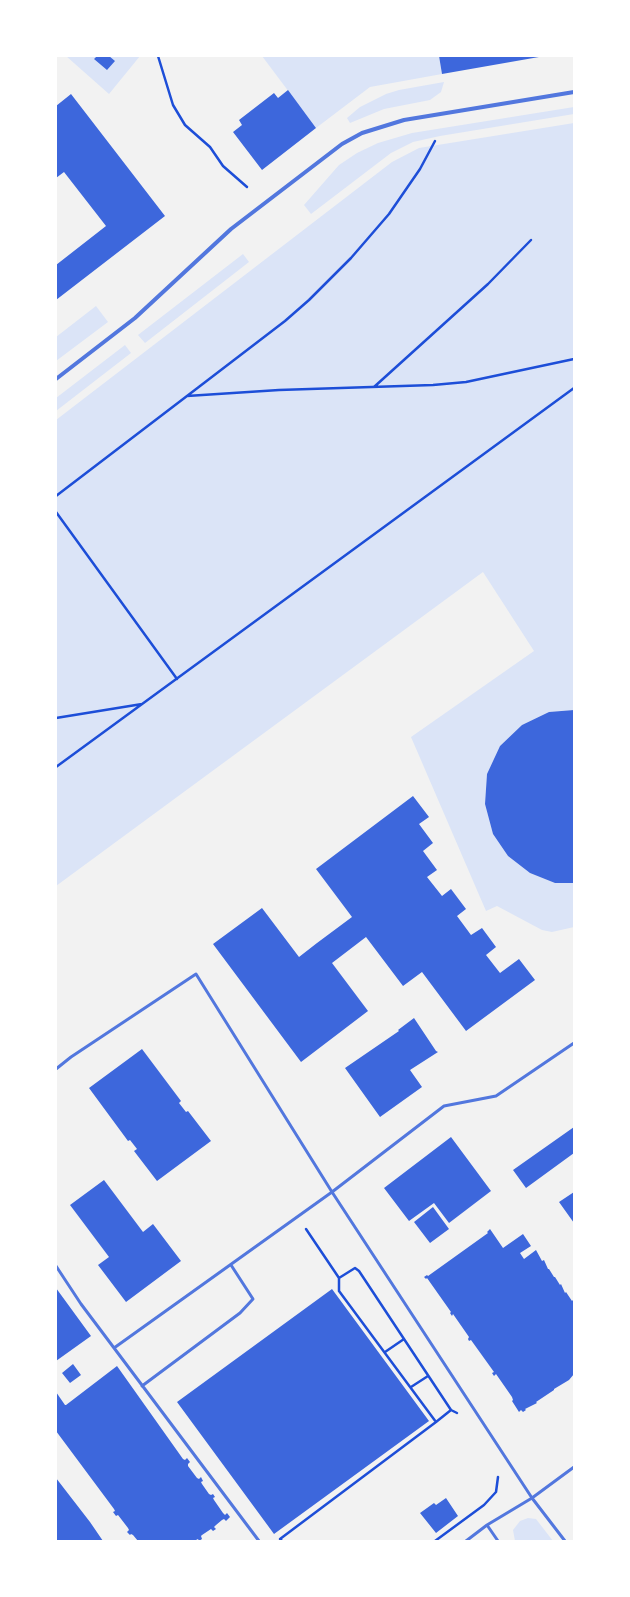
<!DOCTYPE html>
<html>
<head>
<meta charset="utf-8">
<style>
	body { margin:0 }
	#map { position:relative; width:630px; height:1597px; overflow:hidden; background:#f2f2f2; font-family:"Alegreya Sans",sans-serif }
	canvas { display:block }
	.frame { position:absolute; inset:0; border:57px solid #fff; pointer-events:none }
</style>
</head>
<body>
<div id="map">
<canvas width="630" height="1597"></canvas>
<div class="frame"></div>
</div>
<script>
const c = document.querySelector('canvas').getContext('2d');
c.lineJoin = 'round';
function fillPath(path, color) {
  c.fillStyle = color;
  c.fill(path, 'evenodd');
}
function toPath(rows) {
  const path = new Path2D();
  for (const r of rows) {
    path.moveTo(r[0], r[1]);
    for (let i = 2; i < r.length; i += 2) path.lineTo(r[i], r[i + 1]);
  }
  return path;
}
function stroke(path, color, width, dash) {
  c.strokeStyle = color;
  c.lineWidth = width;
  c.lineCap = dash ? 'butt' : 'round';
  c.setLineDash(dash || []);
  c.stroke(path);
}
const green = toPath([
	[66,56,140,56,109,94],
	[262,56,439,56,442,74,370,87,316,128],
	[444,82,441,92,430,100,384,109,350,123,347,118,360,107,386,94,399,90],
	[574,107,574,114,440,136,413,142,391,153,311,214,304,205,339,165,357,153,378,143,412,133],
	[574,123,574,710,549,712,522,725,500,746,487,774,485,804,493,834,508,856,530,873,555,883,574,883,574,927,552,932,542,930,497,906,486,911,411,737,534,651,483,572,56,886,56,420,392,162,419,148],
	[243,254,249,262,145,343,138,335],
	[96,306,108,322,56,361,56,337],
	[125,345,131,353,56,411,56,398],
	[528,1518,536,1519,553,1541,515,1541,513,1530,520,1521]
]);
const building = toPath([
	[97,56,109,56,115,61,107,70,94,59],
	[439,56,539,56,539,57,442,74],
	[288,90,316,128,262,170,233,132,242,125,239,120,274,93,278,98],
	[71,94,165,216,56,300,56,265,106,226,64,172,56,178,56,106],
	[574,710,574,883,555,883,530,873,508,856,493,834,485,804,487,774,500,746,522,725,549,712],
	[413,796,429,817,419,824,433,843,423,851,437,870,427,877,442,896,451,889,466,909,457,916,471,935,482,928,496,947,486,955,500,973,519,959,535,980,466,1031,422,972,403,986,366,937,332,963,368,1011,301,1062,213,944,262,908,299,957,317,943,352,917,316,869],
	[414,1018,436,1051,438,1052,410,1070,422,1087,380,1117,345,1068,399,1031,398,1030],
	[142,1049,181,1101,179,1103,186,1112,188,1111,211,1141,157,1181,134,1151,137,1149,130,1140,128,1141,89,1088],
	[574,1127,574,1153,526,1188,513,1170],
	[451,1137,491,1191,449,1223,434,1203,409,1221,384,1188],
	[104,1180,143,1232,153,1224,181,1261,126,1302,98,1265,109,1257,70,1205],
	[574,1192,574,1223,559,1202],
	[433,1207,449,1229,430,1243,414,1222],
	[490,1229,503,1248,523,1234,531,1246,520,1253,524,1259,536,1250,542,1261,544,1260,548,1269,549,1269,554,1277,555,1277,560,1285,561,1284,565,1293,566,1292,572,1301,573,1300,574,1303,574,1374,569,1380,554,1389,554,1390,536,1402,537,1403,525,1409,526,1410,523,1412,521,1410,519,1412,512,1401,513,1400,512,1397,496,1374,494,1376,492,1373,494,1372,471,1340,469,1341,468,1339,469,1337,453,1314,452,1316,450,1313,451,1312,427,1278,426,1279,424,1277,427,1275,428,1276,488,1233,487,1232],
	[56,1288,91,1336,56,1361],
	[332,1289,429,1421,274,1534,177,1402],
	[73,1364,81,1375,70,1383,62,1373],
	[117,1366,183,1459,185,1460,187,1458,190,1462,188,1464,188,1466,197,1478,199,1479,201,1477,203,1481,201,1482,202,1484,209,1494,211,1495,213,1494,215,1497,213,1498,214,1500,223,1513,225,1515,227,1513,230,1517,226,1521,224,1519,222,1520,216,1525,214,1527,216,1529,213,1531,211,1529,202,1535,201,1536,202,1539,199,1541,198,1539,194,1541,138,1541,133,1535,131,1534,130,1535,127,1532,129,1530,128,1528,118,1515,116,1516,113,1512,115,1511,114,1509,56,1431,56,1392,65,1405,66,1405],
	[56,1478,90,1522,103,1541,56,1541],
	[446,1498,458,1516,436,1533,420,1513,434,1503,436,1505]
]);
const path = toPath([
	[158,56,173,105,185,125,210,147,223,166,247,187],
	[374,387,488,284,531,240],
	[187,396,279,390,433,385,466,382,574,359],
	[56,496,187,396,285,321,309,300,351,258,389,214,420,169,435,141],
	[56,512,177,679],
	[56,718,142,704],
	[56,767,574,388],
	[339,1278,355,1268,359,1271,451,1410,457,1413],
	[385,1352,404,1339],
	[411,1387,428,1376],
	[436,1422,451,1410],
	[282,1541,280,1539,436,1422,339,1291,339,1278,306,1229],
	[435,1541,484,1505,496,1492,498,1477]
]);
const service = toPath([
	[56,1069,71,1057,196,974,332,1192,114,1348],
	[56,1266,81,1304,259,1541],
	[142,1386,240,1313,253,1299,231,1265],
	[487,1525,498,1541],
	[466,1541,487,1525,532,1498,574,1467],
	[565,1541,532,1498,332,1192,444,1106,496,1096,574,1043]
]);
const minor = toPath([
	[56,379,135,318,231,229,342,144,362,133,404,120,574,92]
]);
fillPath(green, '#dbe4f7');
fillPath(building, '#3d67dc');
stroke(path, '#1d4ed8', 2.5);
stroke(service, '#5277de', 3);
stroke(minor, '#5277de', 4);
</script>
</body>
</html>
